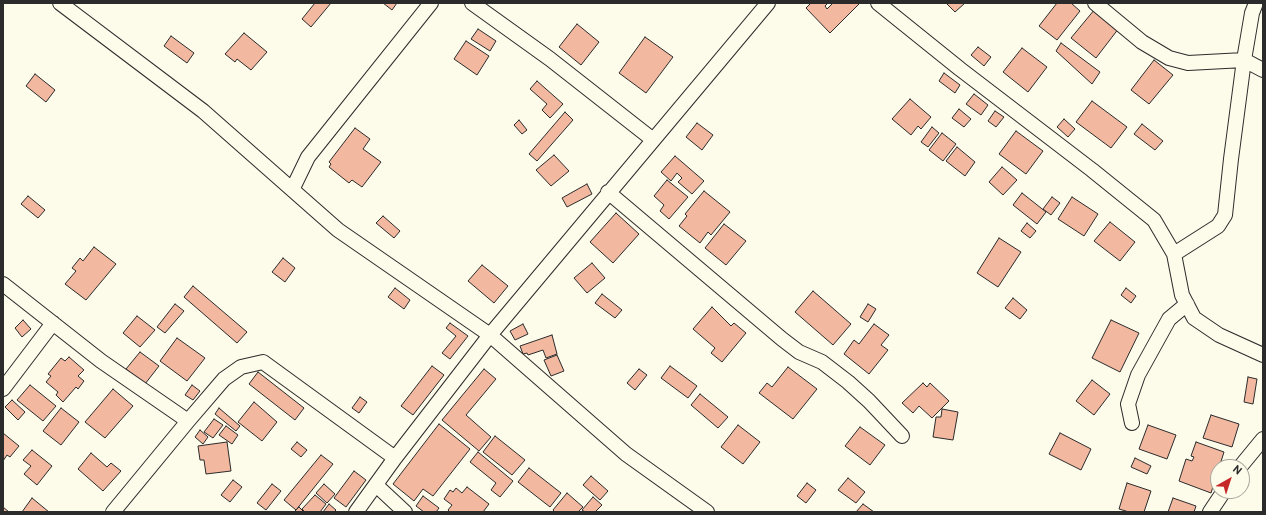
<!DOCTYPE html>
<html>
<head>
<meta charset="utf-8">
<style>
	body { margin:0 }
	#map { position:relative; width:1266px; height:515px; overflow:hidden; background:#fdfbea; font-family:Overpass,sans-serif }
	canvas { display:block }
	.frame { position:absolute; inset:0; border:4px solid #2b2b2b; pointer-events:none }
	.north { position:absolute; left:1210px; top:459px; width:40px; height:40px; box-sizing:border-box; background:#fdfbea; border:1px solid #a9a89e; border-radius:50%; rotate:39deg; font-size:11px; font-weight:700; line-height:16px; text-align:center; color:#2b2b2b }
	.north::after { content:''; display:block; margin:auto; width:14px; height:18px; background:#c62828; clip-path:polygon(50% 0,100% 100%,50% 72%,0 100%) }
</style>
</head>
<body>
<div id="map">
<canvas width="1266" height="515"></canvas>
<div class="frame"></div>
<div class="north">N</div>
</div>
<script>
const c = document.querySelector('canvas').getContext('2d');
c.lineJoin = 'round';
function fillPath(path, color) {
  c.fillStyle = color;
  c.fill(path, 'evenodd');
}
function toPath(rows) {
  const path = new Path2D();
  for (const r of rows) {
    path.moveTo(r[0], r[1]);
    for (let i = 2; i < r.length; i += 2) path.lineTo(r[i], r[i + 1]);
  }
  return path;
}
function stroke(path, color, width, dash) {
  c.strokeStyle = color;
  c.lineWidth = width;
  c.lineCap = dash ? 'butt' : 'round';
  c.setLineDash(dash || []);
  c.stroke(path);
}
const building = toPath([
	[315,3,331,3,311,27,302,19,315,3],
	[383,3,397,3,392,10,383,3],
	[811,3,828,3,825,6,827,9,833,3,860,3,830,33,806,8,811,3],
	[946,3,965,3,955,12,946,3],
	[1057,3,1071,3,1080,11,1057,40,1039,26,1057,3],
	[1095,9,1119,28,1096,58,1071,38,1095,9],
	[577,24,599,42,581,65,559,47,577,24],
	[478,29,496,41,490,51,471,39,478,29],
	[244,33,267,52,251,70,237,59,235,62,225,54,244,33],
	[171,36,194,53,187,63,164,46,171,36],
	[645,37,673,57,646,93,619,73,645,37],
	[466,41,489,56,477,75,454,59,466,41],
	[1061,43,1100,72,1092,84,1056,51,1061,43],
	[978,47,991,57,984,66,971,55,978,47],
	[1022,48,1047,67,1028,92,1003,72,1022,48],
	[1154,60,1173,75,1149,104,1131,90,1154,60],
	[944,73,960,85,955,93,939,81,944,73],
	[35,74,55,90,46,102,26,86,35,74],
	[537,81,563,104,550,118,542,110,547,104,530,89,537,81],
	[974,94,988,105,981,115,966,104,974,94],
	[910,99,931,117,921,129,918,126,911,135,892,119,910,99],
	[1092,101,1127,127,1111,148,1076,122,1092,101],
	[959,109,971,119,964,127,952,118,959,109],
	[995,111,1004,117,996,127,988,121,995,111],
	[565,112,573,120,537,161,529,154,565,112],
	[1064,119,1075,129,1068,137,1057,127,1064,119],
	[519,120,527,130,522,134,514,125,519,120],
	[697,123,713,135,702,150,686,137,697,123],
	[1142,124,1163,141,1155,150,1134,134,1142,124],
	[932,127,939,133,928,147,921,142,932,127],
	[355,128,370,139,363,149,381,162,362,187,352,180,349,183,329,167,331,164,329,162,355,128],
	[1016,131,1043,151,1026,174,999,154,1016,131],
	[942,133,956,144,943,161,929,150,942,133],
	[957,147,975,162,965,176,946,161,957,147],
	[554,155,569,171,551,186,536,170,554,155],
	[675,156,704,181,692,194,678,182,682,178,677,173,671,181,661,172,675,156],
	[1002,167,1017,180,1003,195,989,182,1002,167],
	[667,180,688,197,669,219,660,211,664,205,654,196,667,180],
	[587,184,592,194,567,207,562,198,587,184],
	[704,191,730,212,711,235,708,232,700,243,679,226,687,216,685,214,704,191],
	[1022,193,1046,212,1037,224,1013,205,1022,193],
	[28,196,45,210,38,218,21,204,28,196],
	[1052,197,1060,203,1051,215,1043,209,1052,197],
	[1072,197,1098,214,1084,236,1058,219,1072,197],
	[616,213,639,234,613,263,590,242,616,213],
	[383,216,400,231,394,238,376,223,383,216],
	[1110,222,1135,242,1120,261,1094,241,1110,222],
	[1027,223,1036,231,1030,238,1021,231,1027,223],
	[724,224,746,241,726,265,705,248,724,224],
	[999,238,1021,252,998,287,977,273,999,238],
	[94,247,116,264,86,300,65,284,76,271,72,268,80,258,83,261,94,247],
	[283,258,295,268,285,282,272,272,283,258],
	[592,263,605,278,587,293,574,278,592,263],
	[482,265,508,286,494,303,468,281,482,265],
	[193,286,247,332,237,343,184,297,193,286],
	[395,288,410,300,404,309,388,297,395,288],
	[1126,288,1136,296,1131,303,1121,295,1126,288],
	[813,291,851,324,833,345,795,312,813,291],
	[602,294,622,310,615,318,595,303,602,294],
	[1013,298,1027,310,1020,319,1005,308,1013,298],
	[175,304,184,311,165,333,157,327,175,304],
	[868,304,876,309,868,322,860,317,868,304],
	[712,307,731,326,734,323,746,333,722,362,711,353,715,348,693,329,712,307],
	[137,316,155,330,140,347,123,333,137,316],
	[23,320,31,329,22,337,15,328,23,320],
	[1111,320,1139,333,1120,372,1092,358,1111,320],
	[450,323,468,336,450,359,442,353,456,336,446,328,450,323],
	[523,324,528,334,515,340,510,331,523,324],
	[874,324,889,335,881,345,888,350,869,374,844,354,854,340,859,344,874,324],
	[552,335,557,354,546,358,543,350,528,355,527,353,523,354,520,346,552,335],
	[177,338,205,358,187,381,160,361,177,338],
	[140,352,159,366,145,384,126,369,140,352],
	[557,355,564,371,551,376,544,360,557,355],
	[69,357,84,370,78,376,84,381,78,389,76,387,63,402,56,395,58,392,46,382,51,376,48,374,61,358,65,361,69,357],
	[432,366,444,375,413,415,401,406,432,366],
	[670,366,697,386,688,398,661,378,670,366],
	[788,367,817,389,793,419,759,393,767,383,772,387,788,367],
	[484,369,496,379,466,415,491,437,479,451,442,420,484,369],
	[639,369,647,375,635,390,627,383,639,369],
	[258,372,304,408,295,420,249,384,258,372],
	[1248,377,1257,379,1253,404,1244,402,1248,377],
	[1092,380,1110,394,1094,415,1076,401,1092,380],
	[923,383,927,387,930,383,949,401,932,418,919,406,913,413,902,403,923,383],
	[30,385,56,406,43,421,17,400,30,385],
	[192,385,200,391,193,400,185,395,192,385],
	[113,389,133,406,105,438,85,422,113,389],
	[700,394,728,417,718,428,691,405,700,394],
	[360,397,367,402,359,413,352,408,360,397],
	[12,400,25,412,18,420,5,407,12,400],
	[254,402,277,422,262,441,238,422,254,402],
	[61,408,79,422,61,445,43,431,61,408],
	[219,408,240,426,236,431,215,414,219,408],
	[942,409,958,412,953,440,933,437,936,417,941,417,942,409],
	[1211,415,1239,424,1232,447,1203,438,1211,415],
	[214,419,223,425,213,438,204,432,214,419],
	[439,424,470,449,433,496,423,489,414,501,393,484,439,424],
	[738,425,760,442,743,464,721,447,738,425],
	[1148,425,1176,435,1167,459,1139,449,1148,425],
	[226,426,238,435,232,444,219,435,226,426],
	[860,427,885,445,870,465,845,446,860,427],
	[200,430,208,437,203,444,195,437,200,430],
	[3,433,19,446,10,457,7,455,3,461,3,433],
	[1060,433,1091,449,1081,470,1049,454,1060,433],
	[495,436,525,460,512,475,483,452,495,436],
	[227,442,231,471,206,474,204,460,200,460,198,446,227,442],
	[297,442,307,450,301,457,291,449,297,442],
	[1196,442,1224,452,1211,493,1179,481,1186,459,1192,461,1194,457,1191,456,1196,442],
	[32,450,52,466,37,485,24,474,31,466,23,460,32,450],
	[478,452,513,481,500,497,491,490,496,483,470,462,478,452],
	[91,453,107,467,111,463,121,471,103,491,78,469,91,453],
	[321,455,333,464,296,510,284,500,321,455],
	[1135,458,1151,466,1147,474,1131,467,1135,458],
	[529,468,561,493,550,507,518,482,529,468],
	[354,471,366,480,346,507,334,498,354,471],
	[591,476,608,491,600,500,583,485,591,476],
	[848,478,865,492,856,503,838,490,848,478],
	[233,480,242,487,230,502,221,495,233,480],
	[807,483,816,490,806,503,797,496,807,483],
	[1127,483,1151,491,1144,512,1129,512,1119,509,1127,483],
	[272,484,281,491,266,510,257,503,272,484],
	[324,484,335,494,327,503,316,493,324,484],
	[467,487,489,504,483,512,450,512,448,510,452,505,444,499,450,490,453,492,456,488,462,493,467,487],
	[567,493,583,507,578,512,555,512,553,510,567,493],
	[315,495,326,504,320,512,305,512,302,509,315,495],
	[423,496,439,508,436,512,424,512,416,506,423,496],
	[593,497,602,505,595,512,585,512,582,510,593,497],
	[32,498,49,512,22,512,32,498],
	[1173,498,1196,506,1194,512,1168,512,1173,498],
	[329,504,336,510,334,512,323,512,329,504],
	[863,504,874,512,856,512,863,504],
	[3,507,9,512,3,512,3,507],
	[299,507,304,512,294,512,299,507]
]);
const street = toPath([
	[60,3,203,111,338,230,490,335,626,454,707,512],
	[472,3,550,59,652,139],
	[878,3,960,69,1092,170,1154,220,1174,254,1182,295,1194,318,1219,335,1263,355],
	[1095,3,1142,42,1169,58,1188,63,1244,60,1263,70],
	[293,188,308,157,431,3],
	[608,192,782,339,799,352,822,362,848,382,869,401,902,436],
	[1174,254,1218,226,1225,215,1231,159,1244,60,1252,13,1256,3],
	[3,284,101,361,188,421],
	[3,389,53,323],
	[1132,423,1128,404,1138,375,1169,319,1187,304],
	[1240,467,1263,439],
	[376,485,405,512],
	[113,512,188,421,224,379,241,367,263,362,395,458],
	[356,512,395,458,490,335,768,3],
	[1210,512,1224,491]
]);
fillPath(building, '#f2b8a0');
stroke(building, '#2b2b2b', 1);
stroke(street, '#2b2b2b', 16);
stroke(street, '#fdfbea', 14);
</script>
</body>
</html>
